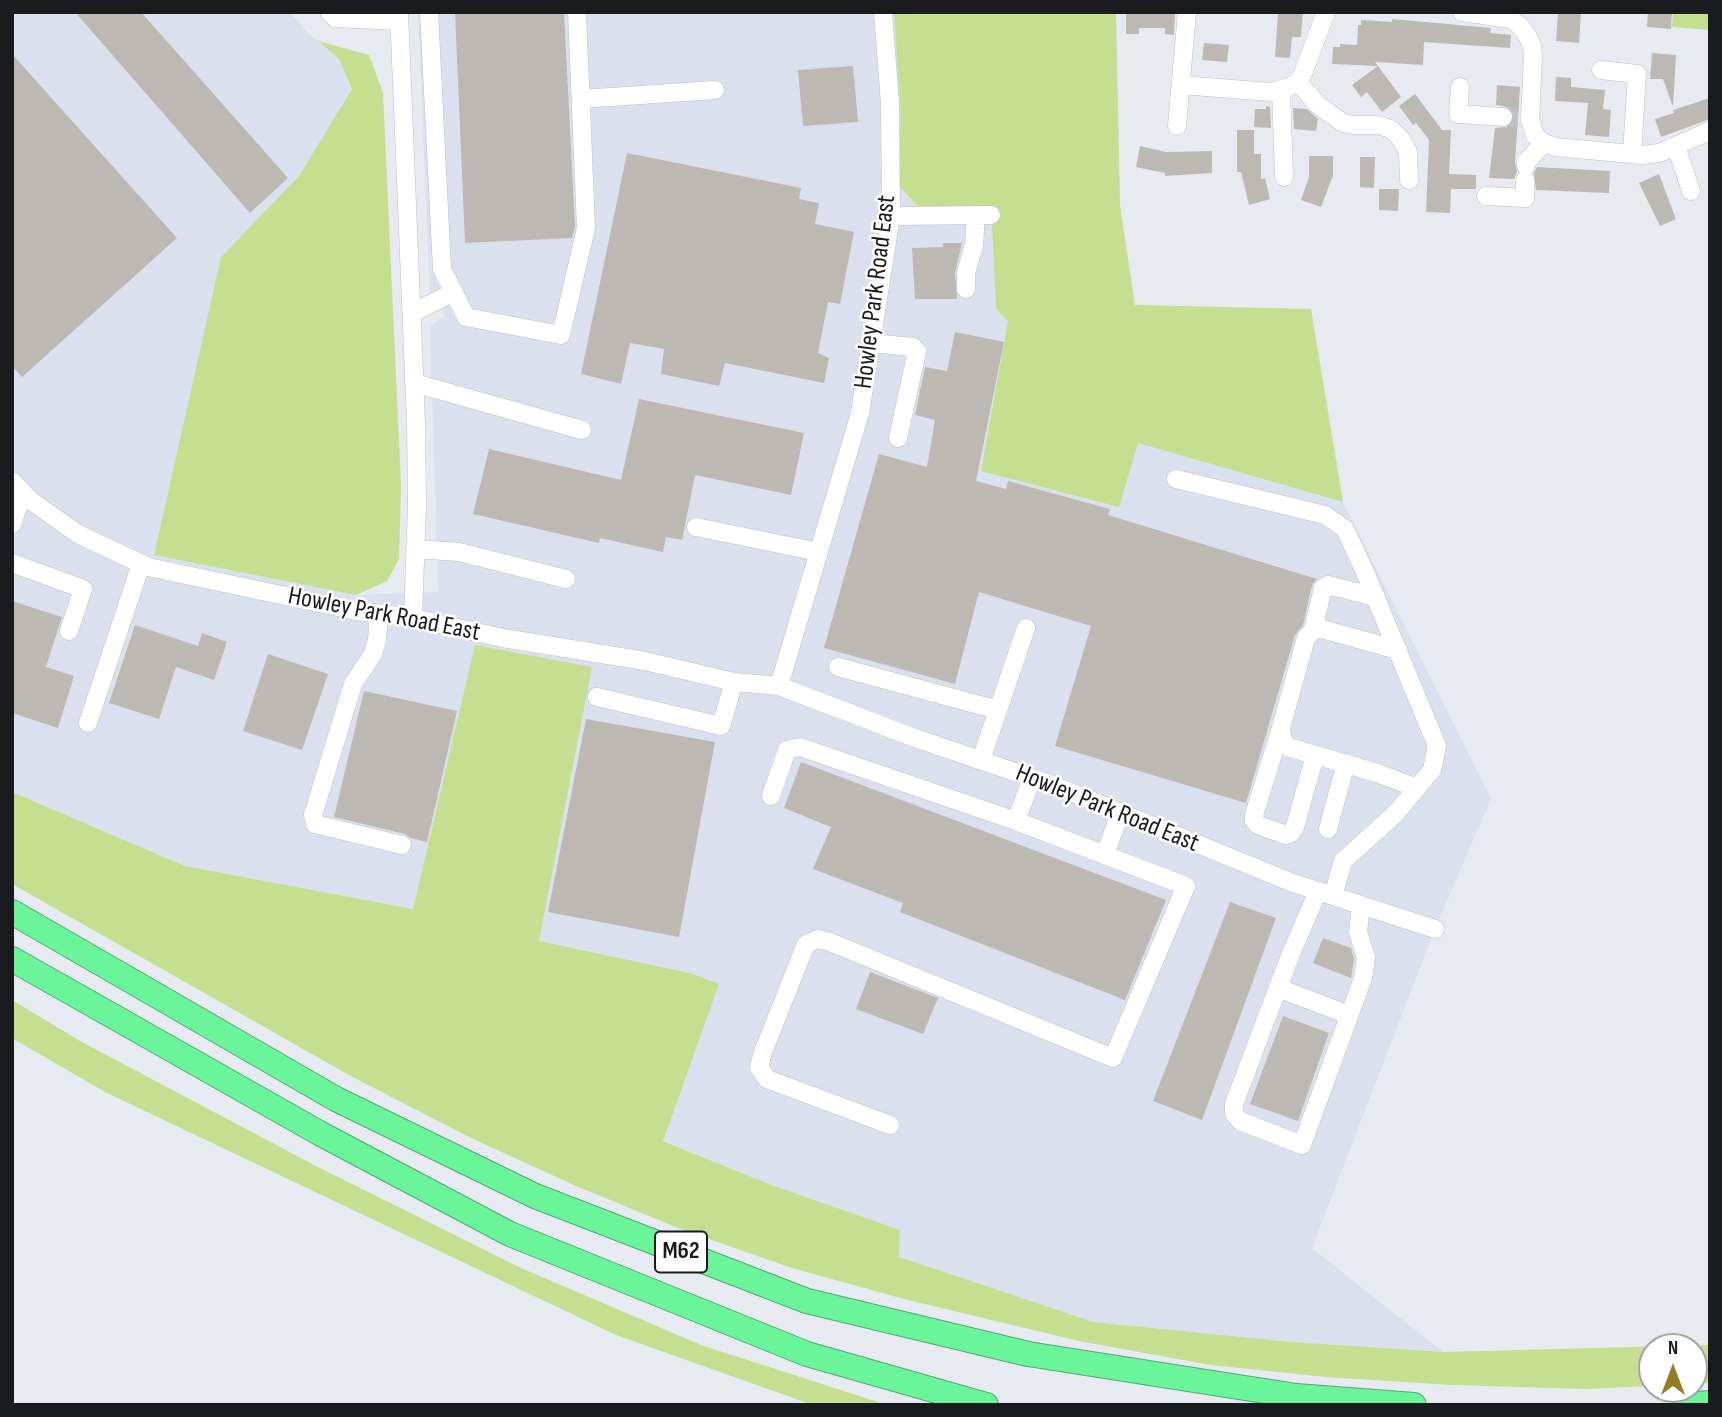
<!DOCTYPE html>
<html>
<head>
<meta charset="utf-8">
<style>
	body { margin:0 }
	#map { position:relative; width:1722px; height:1417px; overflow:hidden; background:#e7eaf1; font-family:"Sofia Sans Condensed",sans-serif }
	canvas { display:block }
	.frame { position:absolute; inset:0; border:14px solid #1a1b1e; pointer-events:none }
	.north { position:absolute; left:1638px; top:1333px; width:70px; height:70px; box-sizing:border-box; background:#fff; border:2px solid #a3a4a5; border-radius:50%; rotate:0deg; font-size:19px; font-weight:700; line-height:28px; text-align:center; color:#1a1b1e }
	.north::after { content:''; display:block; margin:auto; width:24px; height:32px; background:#937e25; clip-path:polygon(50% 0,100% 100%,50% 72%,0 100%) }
</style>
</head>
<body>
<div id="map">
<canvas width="1722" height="1417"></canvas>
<div class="frame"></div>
<div class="north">N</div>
</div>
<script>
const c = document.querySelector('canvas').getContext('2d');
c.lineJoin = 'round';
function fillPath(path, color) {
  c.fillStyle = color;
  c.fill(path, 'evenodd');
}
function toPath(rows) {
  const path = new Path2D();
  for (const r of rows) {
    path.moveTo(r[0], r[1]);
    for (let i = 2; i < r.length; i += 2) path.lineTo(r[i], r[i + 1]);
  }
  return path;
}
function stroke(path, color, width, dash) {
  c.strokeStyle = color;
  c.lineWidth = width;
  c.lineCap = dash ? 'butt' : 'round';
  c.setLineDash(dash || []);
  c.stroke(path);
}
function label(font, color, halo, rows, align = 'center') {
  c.font = font + ' "Sofia Sans Condensed",sans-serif';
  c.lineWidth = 5;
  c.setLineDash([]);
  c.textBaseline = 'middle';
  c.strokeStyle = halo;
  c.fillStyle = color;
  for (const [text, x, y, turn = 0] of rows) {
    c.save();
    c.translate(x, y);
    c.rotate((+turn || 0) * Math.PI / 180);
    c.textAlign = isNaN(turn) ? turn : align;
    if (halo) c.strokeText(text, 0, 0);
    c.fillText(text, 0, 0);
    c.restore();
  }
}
const built = toPath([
	[12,12,290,12,306,31,339,59,352,89,299,176,221,257,155,555,356,595,438,592,430,326,445,316,442,307,430,297,418,12,894,12,901,118,897,184,918,206,991,206,996,309,1008,321,981,471,1138,443,1343,502,1491,799,1435,929,1312,1248,1443,1352,1292,1342,1093,1322,899,1257,774,1186,663,1140,690,973,539,941,591,667,475,646,413,909,185,866,12,792]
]);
const green = toPath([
	[894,12,1116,12,1120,205,1135,305,1311,309,1343,502,1138,443,1119,507,981,471,1008,321,996,309,991,206,918,206,897,184,901,118],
	[1673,12,1710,12,1710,30,1672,27],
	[318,41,369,55,383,93,401,485,399,559,387,581,356,595,154,555,221,257,299,176,352,89,339,59],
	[475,645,592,667,539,941,690,973,719,984,663,1141,774,1186,900,1230,899,1257,1093,1322,1292,1342,1443,1352,1710,1345,1710,1383,1694,1384,1694,1347,1652,1347,1652,1386,1585,1389,1452,1385,1326,1377,1211,1365,1079,1341,904,1299,792,1268,683,1230,576,1186,469,1137,349,1075,12,884,12,792,185,866,413,909],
	[12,1000,80,1041,316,1166,523,1269,701,1345,887,1405,813,1405,616,1335,105,1092,12,1038]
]);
const building = toPath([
	[75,12,141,12,288,178,250,213],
	[455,12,564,12,575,227,572,238,465,243],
	[1126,12,1175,13,1174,35,1165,34,1165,28,1139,28,1139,34,1126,34],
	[1278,12,1303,12,1301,37,1292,37,1290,58,1275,57],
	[1558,12,1581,12,1579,43,1556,41],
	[1648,12,1672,12,1671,29,1647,27],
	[1392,19,1491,28,1490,33,1511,35,1510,48,1424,42,1423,65,1375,62,1401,97,1382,112,1367,92,1361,97,1352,85,1378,66,1332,64,1333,47,1340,47,1340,44,1357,45,1358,25,1361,25,1361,20,1392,22],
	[1204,43,1229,45,1227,62,1202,60],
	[1652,53,1676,55,1673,107,1663,79,1650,79],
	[12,54,177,238,22,377,12,366],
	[853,66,858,122,803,126,798,70],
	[1556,77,1571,78,1571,87,1605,90,1603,109,1611,110,1609,137,1585,135,1588,103,1555,101],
	[1497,85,1520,87,1515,162,1517,172,1514,179,1489,178,1495,128,1507,127,1514,118,1510,108,1496,105],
	[1415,94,1442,130,1451,130,1449,174,1476,175,1476,189,1451,189,1450,213,1426,212,1429,140,1416,123,1413,125,1399,106],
	[1710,98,1710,119,1661,137,1655,119,1674,113,1673,110],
	[1266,106,1270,107,1271,128,1254,127,1255,109,1266,109],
	[1293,108,1307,109,1318,119,1316,131,1294,129],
	[1237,130,1254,130,1254,154,1261,154,1261,179,1265,178,1270,199,1249,205,1241,172,1237,172],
	[1140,146,1166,152,1212,151,1212,173,1165,176,1165,173,1136,167],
	[627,153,801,188,799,199,819,203,815,224,854,232,840,304,828,302,818,353,829,358,824,383,725,363,719,386,661,374,664,349,630,343,621,384,581,374],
	[1309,156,1333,156,1333,176,1321,207,1301,200,1309,177],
	[1360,157,1375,157,1374,188,1360,187],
	[1537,167,1610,171,1609,193,1536,190,1534,173],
	[1659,174,1676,219,1660,226,1639,183],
	[1379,189,1399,189,1398,211,1379,210],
	[943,243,962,243,955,273,957,299,915,299,912,248,943,247],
	[955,332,1004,342,976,481,1006,489,1008,481,1110,509,1108,515,1317,579,1312,585,1303,625,1295,635,1246,803,1055,746,1091,626,979,592,955,684,824,648,879,454,927,467,935,420,915,415,925,367,947,371],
	[639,399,804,433,791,495,695,475,682,540,666,537,663,552,600,538,599,543,473,514,489,449,621,480],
	[12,601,62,617,46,667,74,676,58,728,12,713],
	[135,625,198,646,202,633,227,642,214,680,176,667,159,719,109,703],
	[268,654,328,674,302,750,243,731],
	[364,691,457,711,427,842,411,838,405,834,334,817],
	[586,719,715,742,679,937,548,912],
	[801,762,1166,900,1125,1000,900,912,903,903,813,869,831,827,784,808],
	[1230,902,1276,918,1202,1120,1153,1101],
	[1323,938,1351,948,1354,959,1351,978,1313,963],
	[870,972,938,998,923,1034,856,1009],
	[1283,1016,1329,1033,1298,1121,1250,1104]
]);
const minorTunnel = toPath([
	[1503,117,1518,118]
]);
const minor = toPath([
	[329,12,335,18,399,21],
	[399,12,416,423,417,505,413,618],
	[429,12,442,269,466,317,561,335,586,228,577,12],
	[1462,12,1511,19,1520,26,1527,35,1532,46,1533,57,1530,119,1535,136,1544,143,1556,147,1642,155,1659,153,1710,131],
	[1601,70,1637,74,1632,154],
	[1298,82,1317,104,1343,123,1353,125,1378,125,1391,129,1401,139,1408,152,1409,180],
	[1181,85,1258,91,1272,92,1289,87,1298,82,1304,71,1326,12],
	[1460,87,1458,114,1503,117],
	[1281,90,1284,177],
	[581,99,715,90],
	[1177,126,1187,12],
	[1676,146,1691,191],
	[1526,166,1526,162,1544,143],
	[1486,196,1525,198,1525,180],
	[891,216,991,215],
	[966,289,966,273,974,245,976,215],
	[412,313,454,292],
	[871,343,913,347,917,351,898,438],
	[414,383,582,430],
	[1176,479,1325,515,1345,529,1365,572,1437,746,1432,770,1395,814,1343,861,1333,896],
	[12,481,30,500,78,534,148,567,357,611,413,618,503,638,645,661,734,682,779,686,915,738,1053,785,1293,883,1435,929],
	[12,524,23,493],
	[696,527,819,552],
	[415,549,459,552,566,579],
	[12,563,83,589,69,631],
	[379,614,377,640,373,654,353,684,313,815,315,824,402,845],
	[1313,630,1323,588,1328,585,1376,597],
	[1398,650,1322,629,1313,630,1306,638,1281,728,1283,741,1288,747,1377,773,1417,788],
	[838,667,998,710],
	[779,686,860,413,891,216,890,104,883,12],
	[597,697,721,726,734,682],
	[88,723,141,564],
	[1281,728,1254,815,1254,821,1258,825,1286,835,1291,833,1295,827,1315,755],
	[981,760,1026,628],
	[771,796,787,750,800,747,1016,821,1032,778],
	[1328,829,1346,763],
	[1105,855,1120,813],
	[1318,891,1290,956,1234,1104,1234,1114,1240,1121,1302,1145,1363,978,1366,958,1358,932,1361,905],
	[1278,988,1349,1015],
	[890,1125,767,1079,759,1067,763,1052,806,944,818,939,830,942,1113,1058,1186,886,1016,821]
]);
const highway = toPath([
	[12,912,336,1099,535,1196,807,1301,1028,1354,1296,1396,1414,1405],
	[12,959,321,1134,510,1234,807,1354,986,1405],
	[1688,1405,1710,1403]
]);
const shields = [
	[681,1252,52]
];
const shieldNames = [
	["M62",681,1252]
];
const streetNames = [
	["Howley Park Road East",876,292,-83],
	["Howley Park Road East",384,615,11],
	["Howley Park Road East",1107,809,22]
];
fillPath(built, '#dbe0ee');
fillPath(green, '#c3df8f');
fillPath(building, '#beb8b3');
stroke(minorTunnel, '#bec1c7', 18, [18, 9]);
stroke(minor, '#bdc0c7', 19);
stroke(highway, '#4fa96f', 26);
stroke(minor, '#fff', 18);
stroke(highway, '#6bf59b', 24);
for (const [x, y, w] of shields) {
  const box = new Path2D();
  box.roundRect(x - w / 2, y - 20.5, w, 41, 5);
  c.fillStyle = '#fff';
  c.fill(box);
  stroke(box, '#1a1b1e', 2);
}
label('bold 24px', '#1a1b1e', null, shieldNames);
label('26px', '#1a1b1e', '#fff', streetNames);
</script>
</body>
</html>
